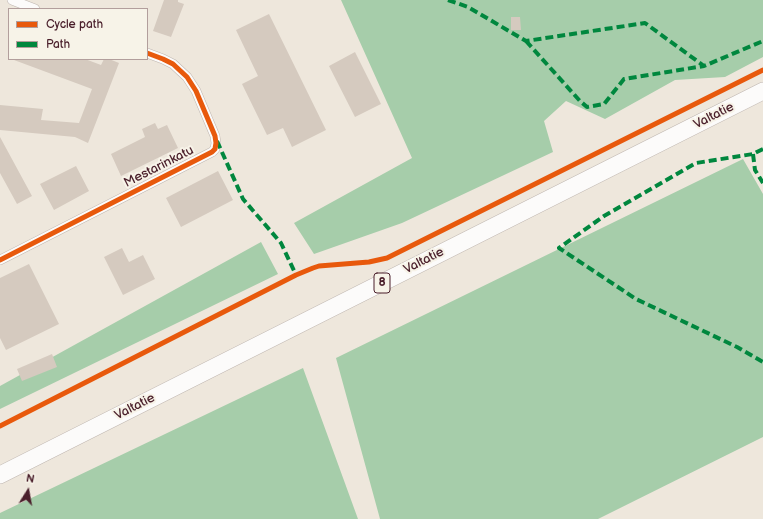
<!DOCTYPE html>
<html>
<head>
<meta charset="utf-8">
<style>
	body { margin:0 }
	#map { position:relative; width:763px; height:519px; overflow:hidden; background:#eee7dc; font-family:"Balsamiq Sans",sans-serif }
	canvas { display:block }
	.legend { position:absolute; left:8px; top:8px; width:140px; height:52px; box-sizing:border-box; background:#f7f3e8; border:1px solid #b29e9c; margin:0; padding:5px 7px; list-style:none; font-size:12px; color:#4a1f2b }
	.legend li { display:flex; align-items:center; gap:8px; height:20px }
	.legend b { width:20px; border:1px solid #b29e9c }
	.north { position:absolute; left:8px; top:471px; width:40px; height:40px; -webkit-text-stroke:3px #f7f3e8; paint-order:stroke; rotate:11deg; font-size:11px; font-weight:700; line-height:16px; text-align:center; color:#4a1f2b }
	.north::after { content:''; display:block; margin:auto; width:14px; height:18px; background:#4a1f2b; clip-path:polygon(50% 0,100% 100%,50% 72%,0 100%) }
</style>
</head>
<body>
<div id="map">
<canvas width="763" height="519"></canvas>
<ul class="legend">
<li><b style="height:5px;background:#e8590c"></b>Cycle path</li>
<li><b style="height:5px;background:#00873e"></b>Path</li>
</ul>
<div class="north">N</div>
</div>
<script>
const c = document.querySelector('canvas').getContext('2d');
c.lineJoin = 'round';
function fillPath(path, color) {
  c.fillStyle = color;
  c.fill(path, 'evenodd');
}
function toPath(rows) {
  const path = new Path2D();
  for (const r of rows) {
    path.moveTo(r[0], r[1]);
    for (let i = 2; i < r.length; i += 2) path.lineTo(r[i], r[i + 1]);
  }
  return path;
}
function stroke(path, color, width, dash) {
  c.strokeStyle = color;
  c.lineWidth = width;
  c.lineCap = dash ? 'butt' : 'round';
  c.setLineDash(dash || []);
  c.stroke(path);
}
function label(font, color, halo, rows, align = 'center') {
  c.font = font + ' "Balsamiq Sans",sans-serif';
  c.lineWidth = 4;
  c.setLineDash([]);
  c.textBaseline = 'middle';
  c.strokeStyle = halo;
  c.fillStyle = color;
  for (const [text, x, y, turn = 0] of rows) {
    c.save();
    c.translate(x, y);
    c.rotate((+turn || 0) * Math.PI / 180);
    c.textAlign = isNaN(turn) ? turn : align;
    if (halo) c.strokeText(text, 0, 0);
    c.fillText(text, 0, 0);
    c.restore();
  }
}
const forest = toPath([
	[341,0,763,0,763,57,725,77,675,80,605,119,566,101,544,121,553,152,402,223,314,254,294,223,412,158],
	[743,159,763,194,763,437,598,519,380,519,336,358],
	[261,242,278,274,0,409,0,386],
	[303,368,358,519,0,519,0,513]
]);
const building = toPath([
	[164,0,178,0,178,2,184,4,171,37,153,31],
	[269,14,326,130,292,147,283,128,267,135,242,84,258,76,236,30],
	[511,17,520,17,521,30,511,30],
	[355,52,381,104,355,117,329,66],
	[14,59,85,59,101,65,104,59,109,59,119,63,88,143,75,137,0,130,0,105,43,109,41,120,79,123,92,89,14,60],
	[155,123,158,129,167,125,178,148,121,176,111,154,145,137,142,129],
	[0,137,32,196,17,204,0,173],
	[76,166,89,191,54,210,40,184],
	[218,171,233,200,181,227,166,198],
	[122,248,129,262,143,255,155,279,123,295,104,257],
	[29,264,59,324,6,350,0,338,0,278],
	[52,354,57,367,22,381,17,369]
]);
const street = toPath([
	[12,0,35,9],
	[0,260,212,152,215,149,216,143,215,136,196,91,187,77,173,64,163,59,147,53]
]);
const highway = toPath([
	[0,475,763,91]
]);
const quiet = toPath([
	[448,0,468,7,526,41,645,23,704,66,763,41],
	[526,41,580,101,587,107,604,104,624,79,704,66],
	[217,141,243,199,281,243,296,275],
	[763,149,753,154,696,163,604,216,559,248,636,299,737,347,763,362],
	[753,154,755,170,763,183]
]);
const cycleway = toPath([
	[0,260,212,152,215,149,216,143,215,136,196,91,187,77,173,64,163,59,147,53],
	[0,426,296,275,313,268,319,266,369,262,387,258,763,70]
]);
const shields = [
	[382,283,16]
];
const shieldNames = [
	["8",382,283]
];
const streetNames = [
	["Valtatie",714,116,-27],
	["Mestarinkatu",159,167,-27],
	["Valtatie",424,261,-27],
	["Valtatie",135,407,-27]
];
fillPath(forest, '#a6cdaa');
fillPath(building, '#d5cabf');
stroke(street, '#beb5af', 10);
stroke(highway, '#beb5af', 18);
stroke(street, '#fcfbfa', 9);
stroke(highway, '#fcfbfa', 17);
stroke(quiet, '#00873e', 4, [8, 4]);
stroke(cycleway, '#e8590c', 5);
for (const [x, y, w] of shields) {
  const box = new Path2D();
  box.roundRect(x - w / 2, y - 10, w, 20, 3);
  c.fillStyle = '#f7f3e8';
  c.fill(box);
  stroke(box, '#4a1f2b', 1);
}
label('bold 12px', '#4a1f2b', null, shieldNames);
label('13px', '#4a1f2b', '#f7f3e8', streetNames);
</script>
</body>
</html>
